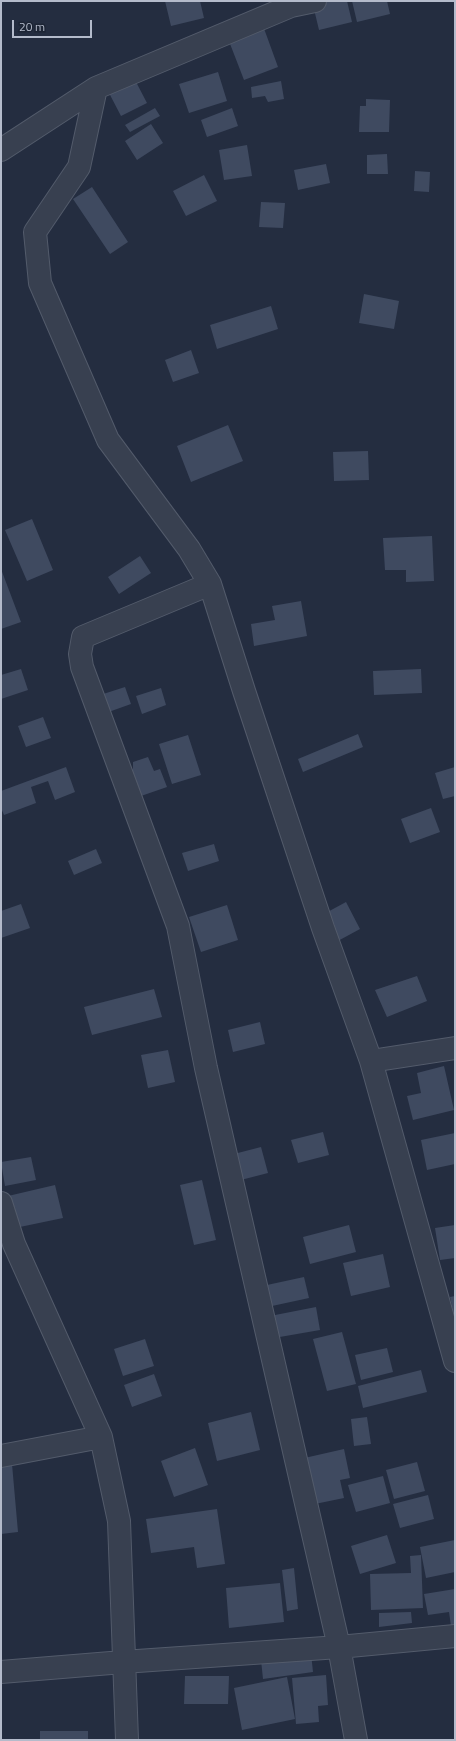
<!DOCTYPE html>
<html>
<head>
<meta charset="utf-8">
<style>
	body { margin:0 }
	#map { position:relative; width:456px; height:1741px; overflow:hidden; background:#242d40; font-family:"Titillium Web",sans-serif }
	canvas { display:block }
	.frame { position:absolute; inset:0; border:2px solid #b4bbcb; pointer-events:none }
	.scale { position:absolute; left:12px; top:20px; width:80px; height:18px; box-sizing:border-box; border:2px solid #b4bbcb; border-top:0; padding-left:5px; font-size:12px; line-height:14px; white-space:nowrap; color:#b4bbcb; -webkit-text-stroke:3px #1d2535; paint-order:stroke }
</style>
</head>
<body>
<div id="map">
<canvas width="456" height="1741"></canvas>
<div class="frame"></div>
<div class="scale">20 m</div>
</div>
<script>
const c = document.querySelector('canvas').getContext('2d');
c.lineJoin = 'round';
function fillPath(path, color) {
  c.fillStyle = color;
  c.fill(path, 'evenodd');
}
function toPath(rows) {
  const path = new Path2D();
  for (const r of rows) {
    path.moveTo(r[0], r[1]);
    for (let i = 2; i < r.length; i += 2) path.lineTo(r[i], r[i + 1]);
  }
  return path;
}
function stroke(path, color, width, dash) {
  c.strokeStyle = color;
  c.lineWidth = width;
  c.lineCap = dash ? 'butt' : 'round';
  c.setLineDash(dash || []);
  c.stroke(path);
}
const building = toPath([
	[165,1,200,1,204,18,171,26],
	[329,1,347,1,352,22,319,30,313,5],
	[352,1,387,1,390,14,357,22],
	[262,23,278,67,244,80,227,36],
	[218,72,227,101,189,113,179,84],
	[135,80,147,103,121,116,109,93],
	[281,81,284,99,268,102,265,96,252,98,251,87],
	[366,99,390,100,389,132,359,132,360,106,366,106],
	[155,108,160,116,130,132,125,125],
	[232,108,238,126,207,137,201,120],
	[151,124,163,143,137,160,125,141],
	[247,145,252,176,224,180,219,150],
	[387,154,388,174,367,174,367,155],
	[326,164,330,183,298,190,294,170],
	[415,171,430,172,429,192,414,191],
	[204,175,217,201,186,216,173,191],
	[92,187,128,242,110,254,73,199],
	[261,202,285,203,283,228,259,227],
	[364,294,399,301,394,329,359,323],
	[271,306,278,329,217,349,210,325],
	[191,350,199,373,173,382,165,360],
	[228,425,243,461,191,482,177,446],
	[368,451,369,480,334,481,333,452],
	[32,519,53,570,27,581,5,530],
	[432,536,434,581,406,582,406,570,385,570,383,538],
	[140,556,151,573,119,594,108,577],
	[1,569,21,622,1,629],
	[301,601,307,636,254,646,251,624,275,620,272,606],
	[21,669,28,690,1,699,1,675],
	[421,669,422,693,374,695,373,671],
	[125,687,131,704,103,714,97,696],
	[161,688,166,705,142,714,136,696],
	[43,717,51,738,26,747,18,726],
	[358,734,363,747,303,772,298,759],
	[188,735,201,775,172,784,159,744],
	[148,757,154,771,160,769,167,787,141,796,133,773,133,762],
	[66,767,75,792,55,800,48,781,31,787,36,803,4,815,1,808,1,791],
	[455,767,455,796,443,799,435,773],
	[431,808,440,832,410,843,401,819],
	[214,844,219,861,188,871,182,853],
	[96,849,102,863,74,875,68,861],
	[346,902,360,929,336,942,322,915],
	[21,904,30,928,1,938,1,911],
	[227,905,238,940,201,952,189,917],
	[417,976,427,1001,387,1017,375,990],
	[154,989,162,1017,92,1035,84,1007],
	[260,1022,265,1044,233,1052,228,1030],
	[168,1050,175,1082,148,1088,141,1055],
	[444,1066,454,1110,413,1120,407,1096,421,1093,417,1073],
	[323,1132,329,1155,298,1163,291,1140],
	[455,1133,455,1164,427,1170,421,1140],
	[261,1147,268,1173,237,1181,230,1155],
	[31,1157,36,1180,5,1186,1,1162],
	[202,1180,216,1240,194,1245,180,1185],
	[55,1185,63,1218,15,1228,8,1196],
	[349,1225,356,1252,310,1264,303,1237],
	[455,1225,455,1258,440,1260,435,1228],
	[383,1254,390,1287,351,1296,343,1263],
	[304,1277,309,1298,272,1306,267,1285],
	[455,1296,455,1316,454,1316,450,1297],
	[316,1307,320,1330,274,1338,270,1316],
	[342,1332,356,1384,327,1391,313,1339],
	[145,1339,154,1366,123,1376,114,1349],
	[387,1348,393,1372,361,1380,355,1355],
	[421,1370,427,1392,363,1408,358,1386],
	[154,1374,162,1396,132,1407,124,1385],
	[251,1412,260,1450,217,1461,208,1423],
	[367,1417,371,1444,354,1446,351,1419],
	[195,1448,208,1485,174,1497,161,1461],
	[344,1449,350,1478,340,1480,344,1498,310,1505,300,1459],
	[417,1462,425,1491,394,1499,386,1470],
	[1,1464,12,1464,18,1532,1,1534],
	[383,1476,390,1503,356,1512,348,1485],
	[428,1495,434,1519,400,1528,393,1504],
	[217,1509,225,1564,197,1568,194,1547,151,1553,146,1519],
	[387,1535,396,1563,360,1574,351,1546],
	[455,1540,455,1572,426,1578,420,1547],
	[421,1555,423,1608,371,1610,370,1574,411,1573,410,1556],
	[294,1568,298,1609,287,1611,282,1570],
	[280,1583,284,1622,229,1628,226,1588],
	[455,1589,455,1625,451,1626,449,1612,428,1615,424,1594],
	[411,1612,412,1623,379,1627,379,1613],
	[311,1653,313,1672,263,1679,261,1660],
	[326,1675,328,1705,318,1706,319,1722,296,1724,292,1678],
	[185,1676,229,1676,228,1704,184,1704],
	[287,1677,295,1719,242,1730,234,1688],
	[40,1731,88,1731,88,1740,40,1740]
]);
const minor = toPath([
	[96,88,79,167,35,232,40,283,108,440,189,549,210,584,244,691,323,928,371,1061,455,1361],
	[1,150,96,88,291,6,315,1],
	[210,584,83,637,80,654,82,667,178,926,206,1068,339,1647,356,1740],
	[371,1061,455,1048],
	[1,1203,14,1244,101,1437,119,1521,127,1740],
	[1,1456,101,1437],
	[1,1672,123,1662,339,1647,455,1636]
]);
fillPath(building, '#3f4a60');
stroke(minor, '#535b6b', 24);
stroke(minor, '#384050', 22);
</script>
</body>
</html>
